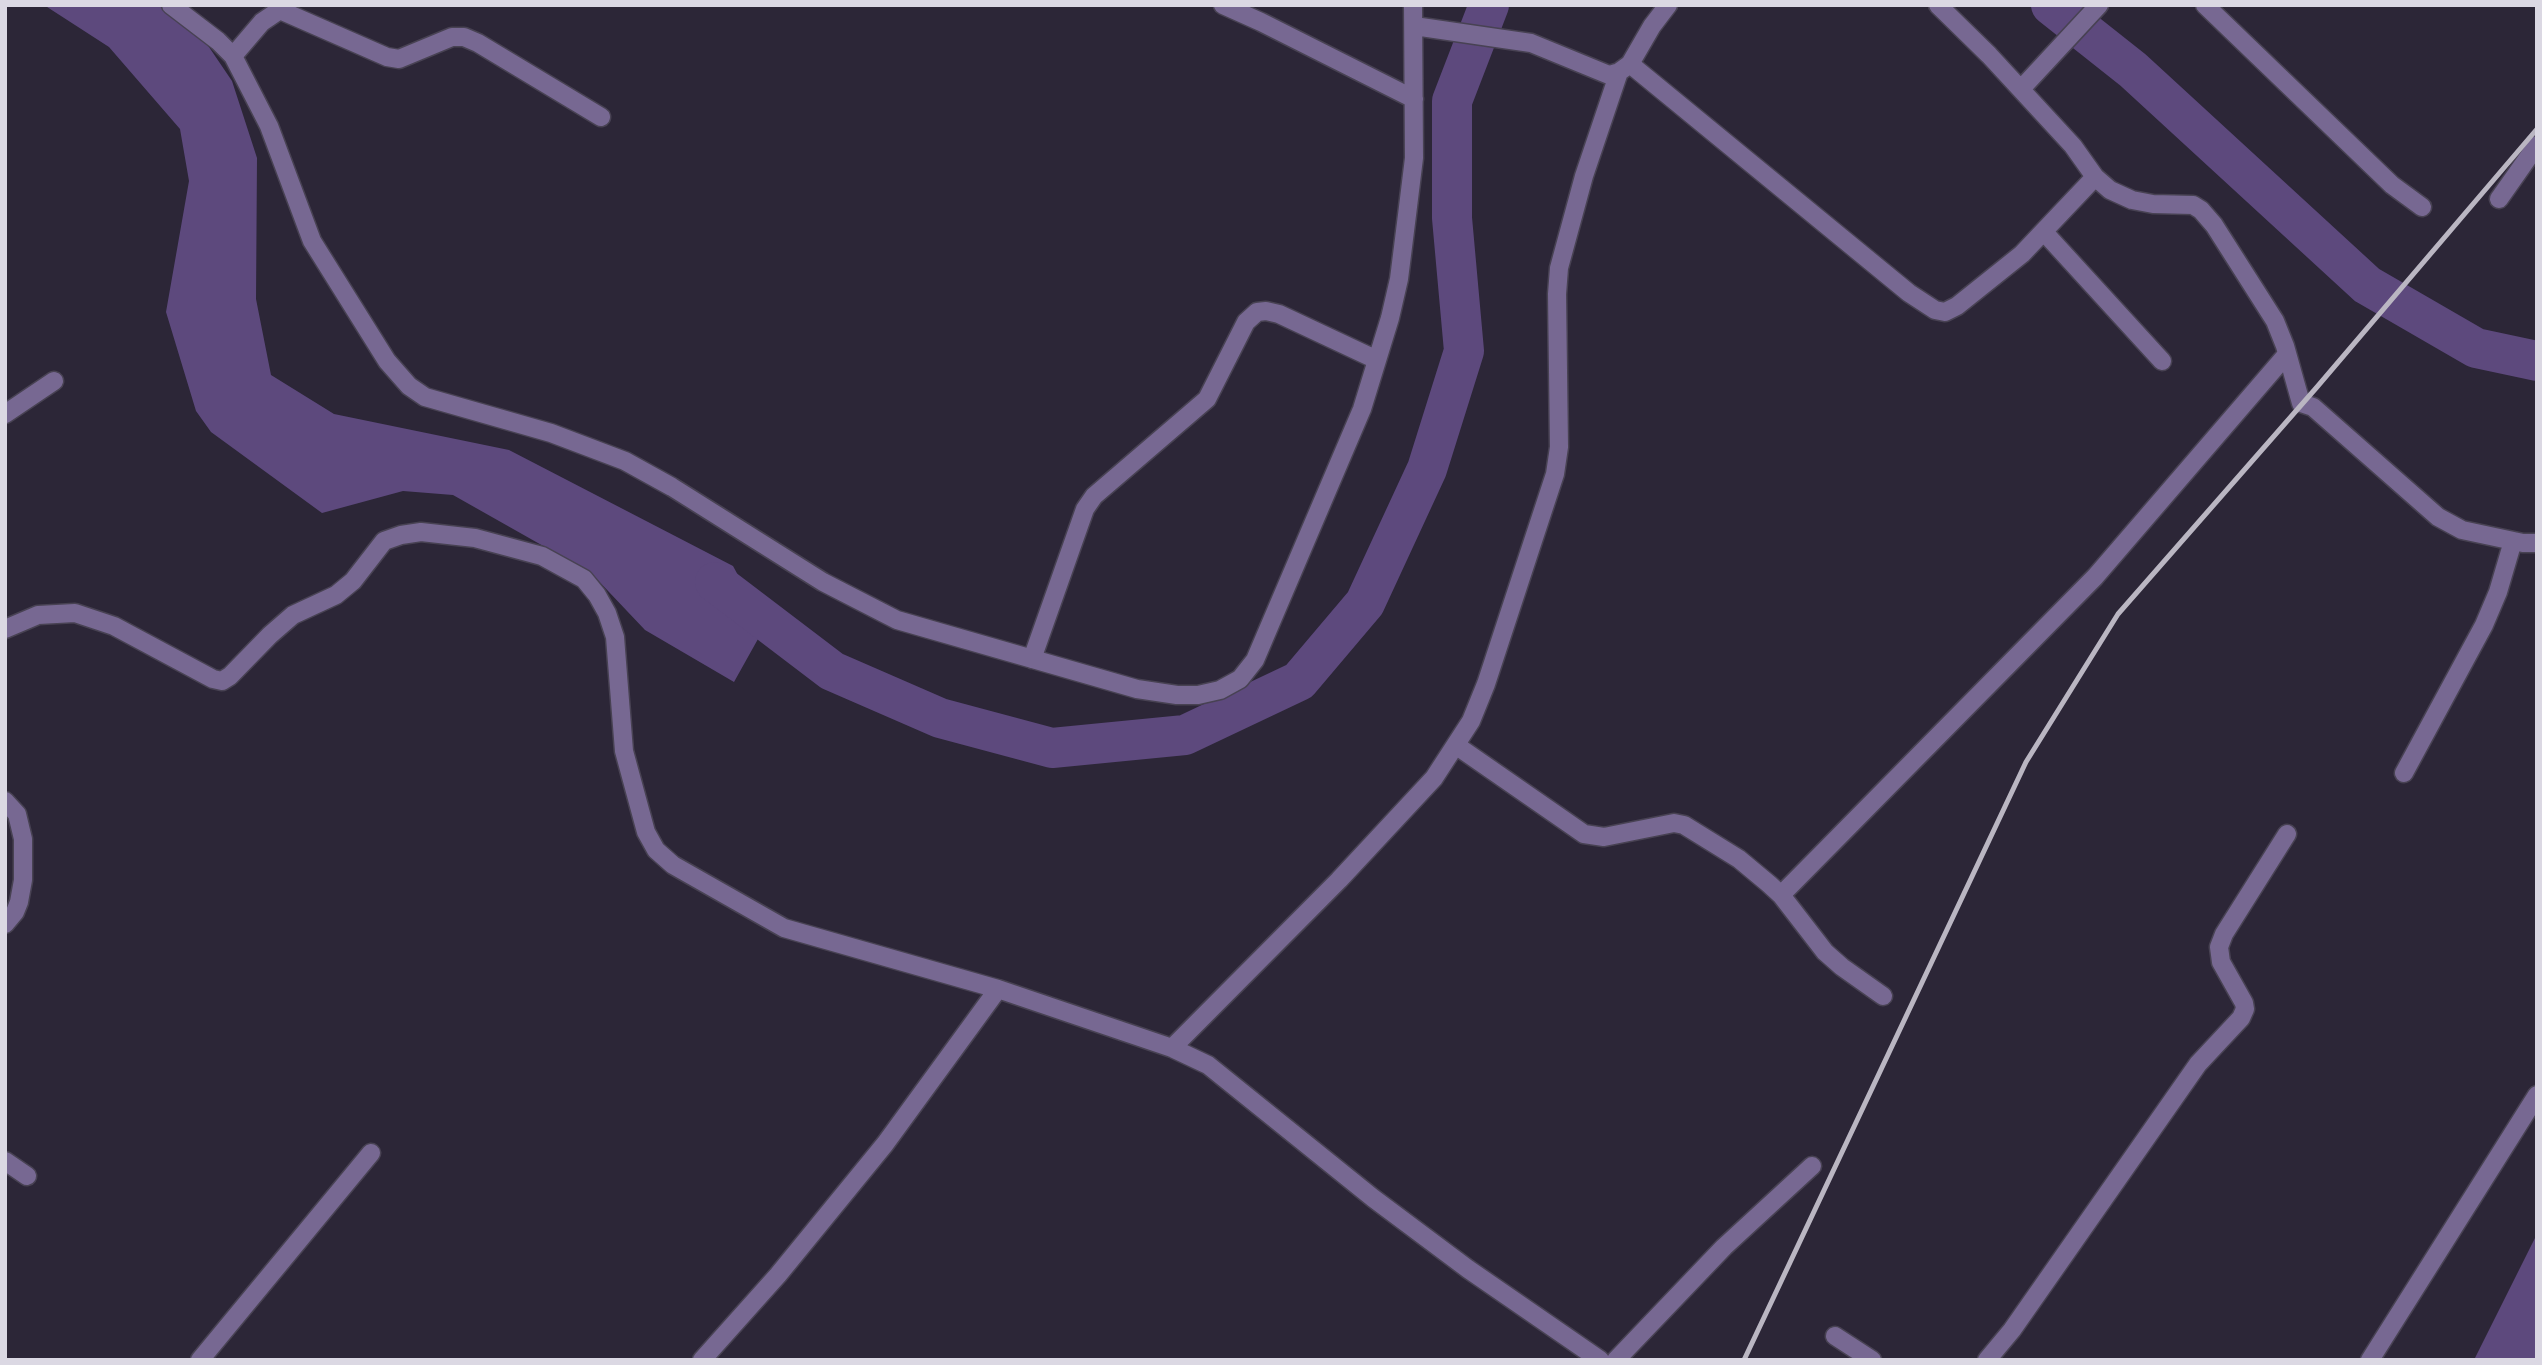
<!DOCTYPE html>
<html>
<head>
<meta charset="utf-8">
<style>
	body { margin:0 }
	#map { position:relative; width:2542px; height:1365px; overflow:hidden; background:#2c2637; font-family:"DejaVu Sans",sans-serif }
	canvas { display:block }
	.frame { position:absolute; inset:0; border:7px solid #dbd8e3; pointer-events:none }
</style>
</head>
<body>
<div id="map">
<canvas width="2542" height="1365"></canvas>
<div class="frame"></div>
</div>
<script>
const c = document.querySelector('canvas').getContext('2d');
c.lineJoin = 'round';
function fillPath(path, color) {
  c.fillStyle = color;
  c.fill(path, 'evenodd');
}
function toPath(rows) {
  const path = new Path2D();
  for (const r of rows) {
    path.moveTo(r[0], r[1]);
    for (let i = 2; i < r.length; i += 2) path.lineTo(r[i], r[i + 1]);
  }
  return path;
}
function stroke(path, color, width, dash) {
  c.strokeStyle = color;
  c.lineWidth = width;
  c.lineCap = dash ? 'butt' : 'round';
  c.setLineDash(dash || []);
  c.stroke(path);
}
const water = toPath([
	[44,5,172,5,190,19,232,81,257,158,256,299,271,375,334,414,509,450,733,566,758,612,758,639,734,682,645,630,591,573,453,495,403,491,322,513,211,432,196,411,166,312,189,181,180,129,109,47],
	[2537,1234,2537,1360,2474,1360]
]);
const river = toPath([
	[2051,5,2133,70,2367,285,2476,348,2537,361],
	[715,582,832,671,940,718,1052,748,1185,735,1299,681,1365,603,1427,469,1464,351,1452,218,1452,101,1489,5]
]);
const minor = toPath([
	[171,5,218,41,233,56,269,126,312,241,387,361,409,386,425,397,551,433,625,461,672,487,823,582,897,620,1137,689,1177,695,1198,695,1220,690,1240,679,1255,660,1362,409,1390,318,1399,279,1407,215,1414,158,1413,5],
	[1223,5,1261,22,1414,99],
	[1938,5,1989,55,2073,146,2095,177,2110,190,2132,200,2153,204,2193,205,2201,210,2214,225,2275,321,2285,346,2301,403,2313,407,2438,517,2462,530,2523,543,2537,543],
	[2205,5,2392,185,2422,207],
	[282,11,387,57,399,59,452,37,464,37,478,43,601,117],
	[1414,26,1531,43,1609,75,1619,72,1630,64,1652,26,1668,5],
	[233,56,262,22,287,5],
	[1630,64,1909,293,1935,310,1945,312,1957,306,2022,254,2095,177],
	[2021,89,2099,5],
	[2499,199,2537,145],
	[2044,232,2162,361],
	[5,414,54,381],
	[5,629,38,615,75,613,114,626,213,679,222,681,230,676,270,635,293,615,336,595,353,581,384,541,401,535,421,532,475,538,542,556,584,579,597,595,607,613,615,637,624,751,646,832,656,850,673,865,784,928,998,989,1172,1048,1208,1065,1373,1198,1468,1269,1600,1360],
	[1032,659,1085,509,1094,496,1207,399,1246,322,1257,312,1266,311,1279,314,1377,360],
	[1457,746,1584,834,1604,837,1674,823,1684,825,1739,859,1769,884,1781,895,1825,952,1842,967,1883,996],
	[2404,773,2484,625,2498,592,2513,541],
	[5,801,17,814,23,839,23,880,19,902,15,912,5,924],
	[1781,895,2095,577,2287,354],
	[1172,1048,1339,880,1434,778,1471,721,1486,684,1555,474,1559,447,1557,294,1559,268,1584,176,1619,72],
	[5,1161,27,1176],
	[1835,1336,1872,1360],
	[200,1360,371,1153],
	[702,1360,778,1275,885,1144,998,989],
	[1616,1360,1724,1247,1812,1166],
	[1987,1360,2012,1330,2198,1064,2241,1018,2245,1009,2244,1003,2221,962,2219,947,2224,934,2287,834],
	[2370,1360,2537,1095]
]);
const rail = toPath([
	[1744,1360,2026,762,2118,614,2317,387,2537,129]
]);
fillPath(water, '#5d497d');
stroke(river, '#5d497d', 40);
stroke(minor, '#484253', 21);
stroke(minor, '#776892', 18);
stroke(rail, '#bab6c2', 5);
</script>
</body>
</html>
